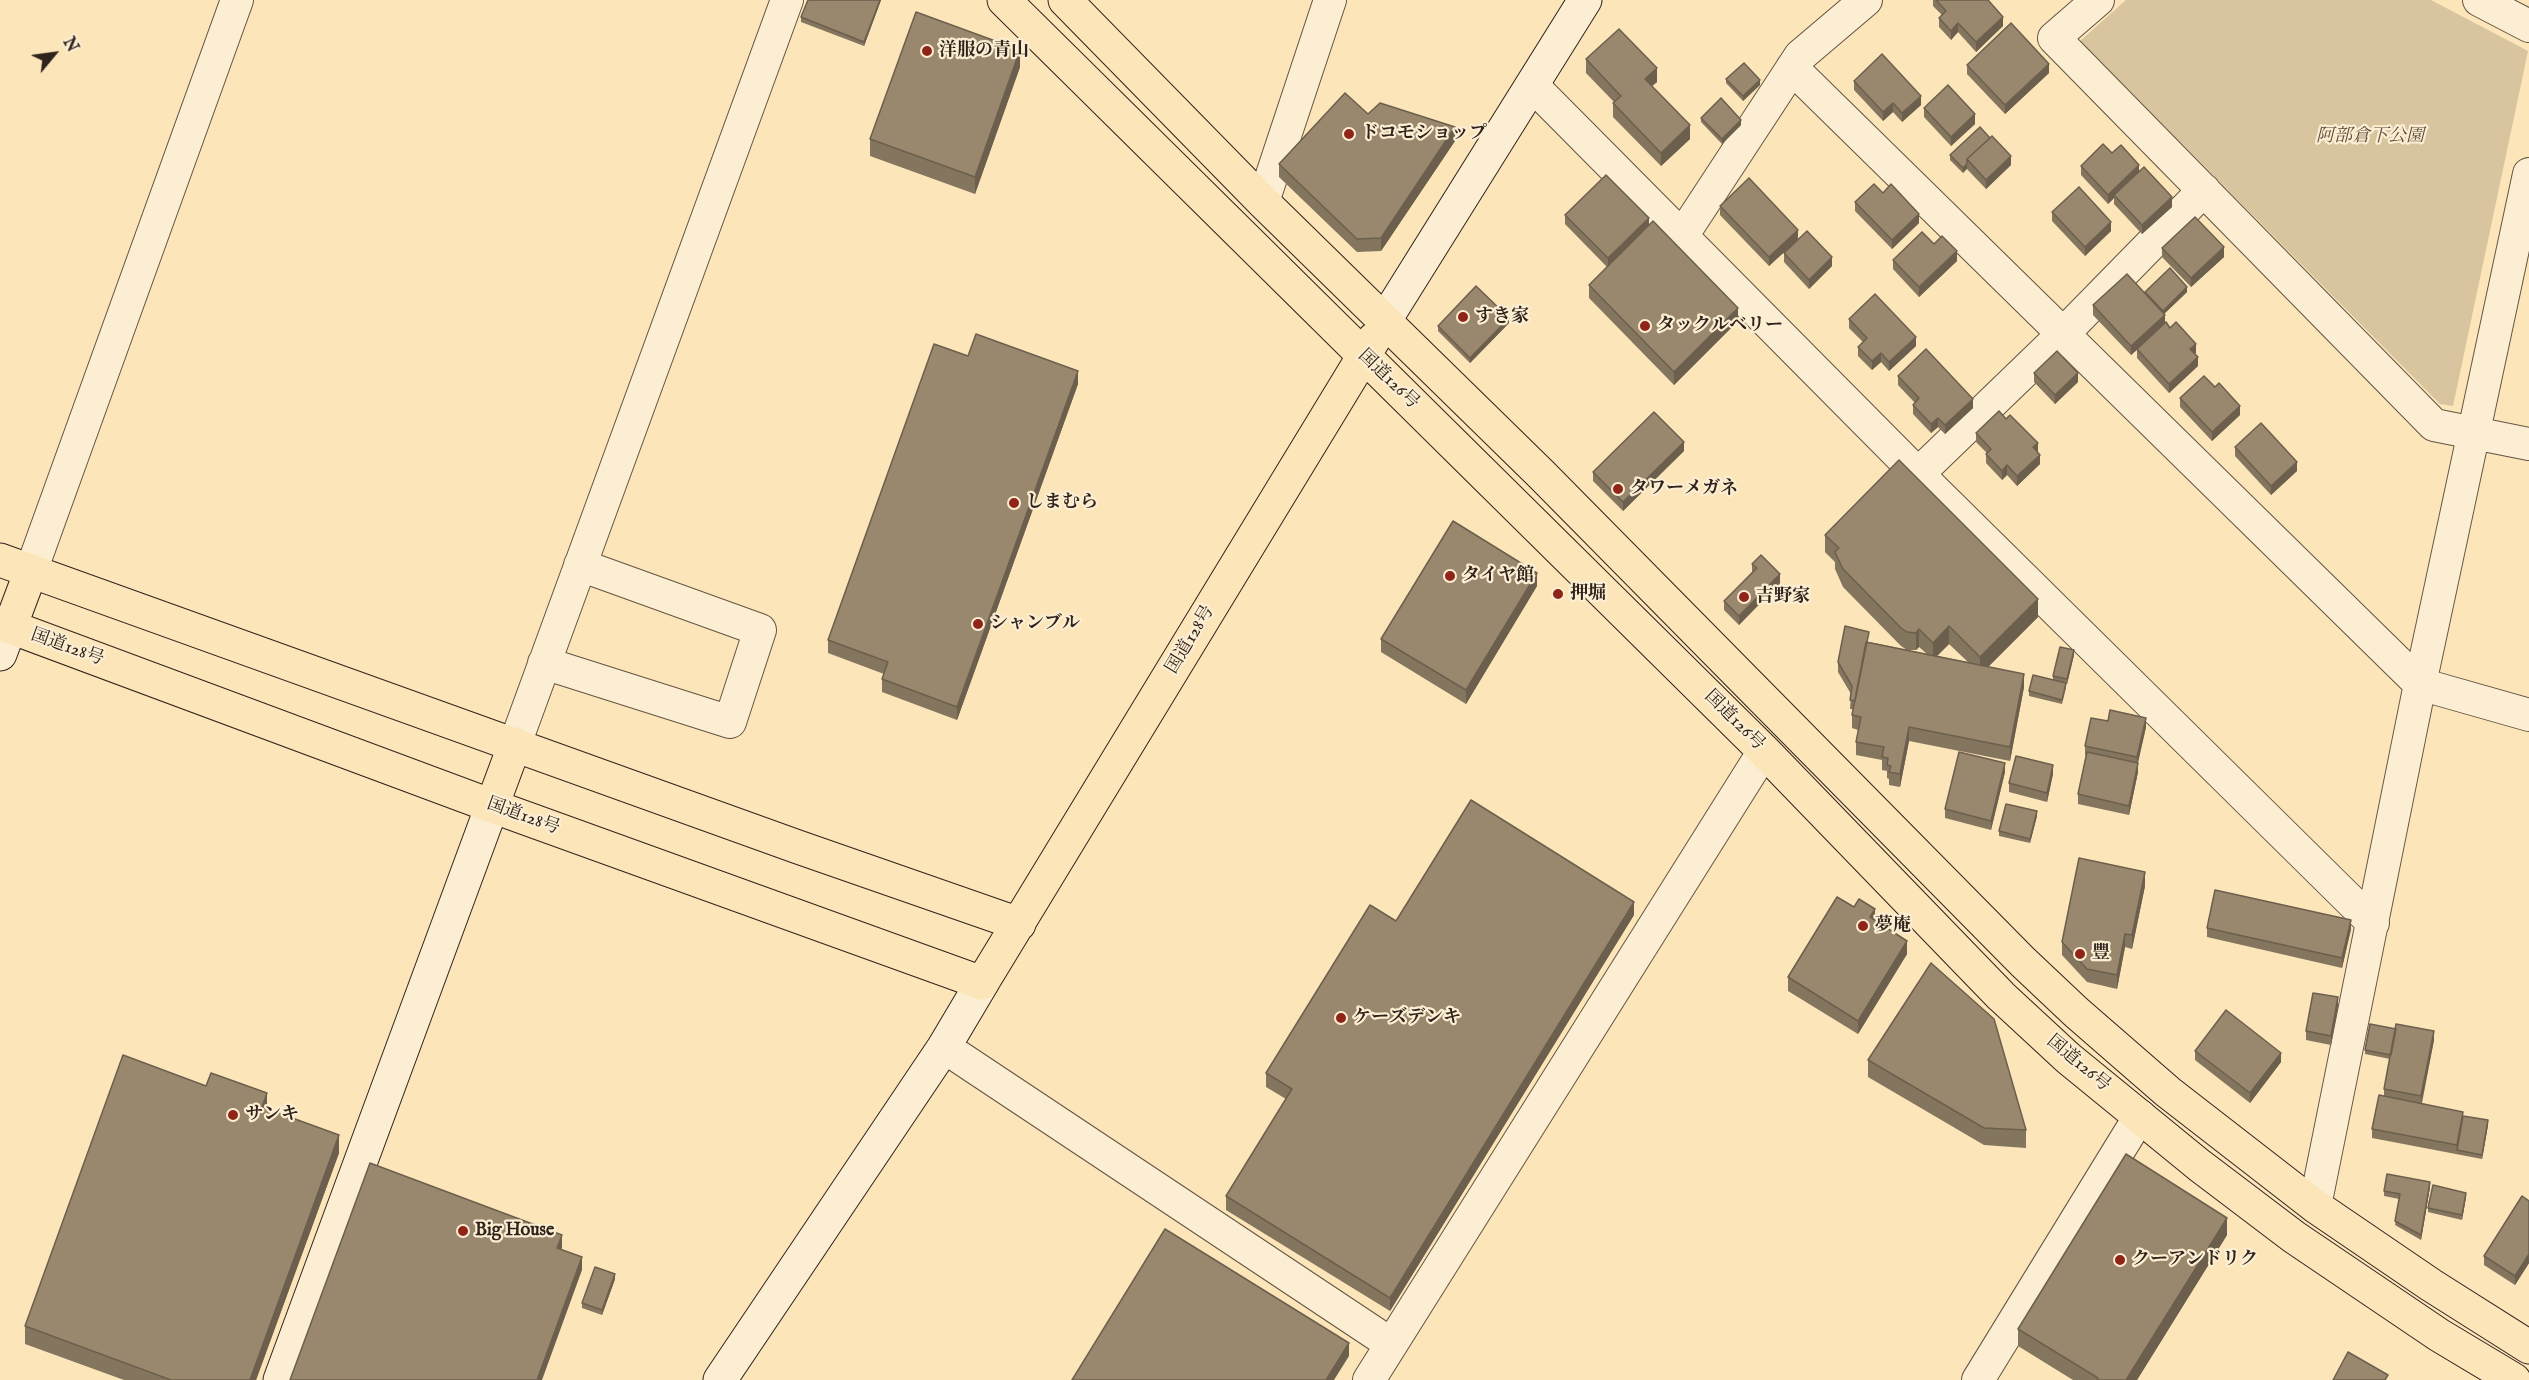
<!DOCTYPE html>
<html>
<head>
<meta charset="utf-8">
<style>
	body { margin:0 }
	#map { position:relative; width:2529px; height:1380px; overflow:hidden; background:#fbe5b9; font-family:"IM FELL English",serif }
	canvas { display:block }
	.north { position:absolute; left:24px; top:24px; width:60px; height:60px; -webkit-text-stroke:4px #fceed2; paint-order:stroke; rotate:61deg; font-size:16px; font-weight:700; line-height:24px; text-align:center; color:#30231c }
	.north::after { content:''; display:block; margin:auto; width:21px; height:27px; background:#30231c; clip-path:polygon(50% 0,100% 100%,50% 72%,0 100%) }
</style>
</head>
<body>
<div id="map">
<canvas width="2529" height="1380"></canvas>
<div class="north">N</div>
</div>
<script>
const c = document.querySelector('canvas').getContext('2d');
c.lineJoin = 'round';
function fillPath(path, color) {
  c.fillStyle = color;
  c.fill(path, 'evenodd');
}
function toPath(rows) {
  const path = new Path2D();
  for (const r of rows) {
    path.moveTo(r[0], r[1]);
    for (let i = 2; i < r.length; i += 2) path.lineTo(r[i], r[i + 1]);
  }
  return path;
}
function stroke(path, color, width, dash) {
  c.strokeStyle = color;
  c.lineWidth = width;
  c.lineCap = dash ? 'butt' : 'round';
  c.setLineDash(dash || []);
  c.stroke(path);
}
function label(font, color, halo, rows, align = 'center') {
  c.font = font + ' "IM FELL English","Noto Serif JP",serif';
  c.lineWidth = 4.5;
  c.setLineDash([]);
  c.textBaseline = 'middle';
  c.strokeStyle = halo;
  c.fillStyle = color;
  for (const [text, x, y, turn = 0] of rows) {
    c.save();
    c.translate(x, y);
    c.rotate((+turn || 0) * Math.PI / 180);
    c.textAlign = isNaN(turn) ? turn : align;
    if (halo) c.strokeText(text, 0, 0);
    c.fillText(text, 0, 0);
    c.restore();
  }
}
const green = toPath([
	[2126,0,2431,0,2528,51,2453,406,2440,404,2080,41]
]);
const street = toPath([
	[2098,0,2054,38,2434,425,2529,444],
	[2479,0,2529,26],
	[1792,68,2420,684,2529,715],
	[1532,85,1918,474,2373,923],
	[1263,202,1330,0],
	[1682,236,1800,56,1866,0],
	[1918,474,2062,335,2204,190],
	[31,571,237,0],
	[544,663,730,722,760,630,580,565],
	[515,744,787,0],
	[944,1047,1391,1344],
	[2315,1206,2420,684,2529,174],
	[1369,1380,1764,751],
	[1978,1380,2140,1116]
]);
const secondary = toPath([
	[1385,320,1585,0],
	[0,654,10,627],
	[280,1380,492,806],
	[720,1380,944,1047,982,983]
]);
const highway = toPath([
	[1004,0,1764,751,2001,996,2068,1058,2199,1165,2294,1237,2439,1335,2514,1380],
	[1065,0,1263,202,1541,474,2023,962,2076,1012,2168,1092,2315,1206,2431,1285,2529,1347],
	[0,560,798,847,1019,924],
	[0,623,492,806,982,983,1374,339],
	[10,627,31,571],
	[492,806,515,744]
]);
const wall = toPath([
	[808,0,881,0,864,46,801,22,801,17],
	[1933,0,1988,0,2003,26,1976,52,1958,32,1951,40,1939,27,1939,18,1942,15,1933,6],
	[1586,59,1657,82,1652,86,1690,139,1661,166,1613,117,1613,103,1614,102,1586,73],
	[1967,65,2049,73,2005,114,1967,74],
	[1020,67,975,194,870,156,870,139],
	[1726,79,1760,85,1743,101,1726,83],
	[1854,81,1921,105,1902,122,1893,112,1883,121,1854,90],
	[1924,108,1975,124,1951,146,1924,117],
	[1368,114,1455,141,1381,251,1357,252,1279,177,1279,164],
	[1701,118,1741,125,1722,144,1701,122],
	[2112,153,2139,171,2172,207,2142,234,2114,204,2114,198,2108,204,2081,175,2081,166],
	[1950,155,2011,165,1986,189,1967,169,1963,173,1950,160],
	[1883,193,1919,223,1892,249,1855,211,1855,202],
	[1720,206,1798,239,1832,266,1809,289,1784,262,1784,253,1791,246,1769,266,1720,215],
	[2052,212,2111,231,2085,256,2052,221],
	[1565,215,1649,226,1738,321,1674,385,1589,298,1589,285,1607,267,1565,224],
	[1934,244,1957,261,1919,297,1893,269,1893,260],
	[2162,248,2224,257,2191,287,2162,257],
	[2145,292,2187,292,2164,314,2165,323,2196,353,2195,354,2198,366,2169,393,2137,358,2137,350,2131,355,2093,315,2093,305,2145,293],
	[1849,319,1916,346,1889,371,1881,362,1872,370,1858,356,1858,347,1863,342,1849,328],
	[1509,323,1470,363,1438,331,1438,326],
	[968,356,1078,384,957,720,882,692,882,679,884,674,828,653,828,640],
	[2034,373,2078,382,2055,404,2034,382],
	[1898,376,1973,408,1945,434,1938,427,1931,433,1913,414,1913,405,1915,403,1898,385],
	[2215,387,2240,415,2212,441,2180,407,2180,398],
	[1976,433,2038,452,2040,464,2017,486,2007,475,2002,480,1986,463,1986,454,1987,453,1976,442],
	[2235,447,2297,471,2271,495,2235,456],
	[1684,451,1623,511,1593,481,1593,472],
	[1825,535,2038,617,1988,667,2024,687,2010,761,1909,741,1900,787,1889,785,1889,779,1887,778,1887,771,1882,770,1882,760,1856,755,1856,742,1858,730,1852,728,1852,715,1853,709,1850,709,1851,694,1838,672,1838,662,1869,642,1927,654,1919,647,1916,650,1907,650,1901,646,1843,587,1835,569,1835,562,1825,552],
	[1949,644,1968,662,1937,656],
	[1752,564,1780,583,1739,625,1724,610,1724,601,1752,572],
	[1537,586,1466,704,1381,652,1381,639],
	[2074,655,2067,684,2066,684,2066,688,2062,704,2029,696,2029,691,2053,680,2053,676],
	[2108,721,2146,727,2138,763,2138,772,2129,815,2078,804,2078,794,2086,755,2085,755,2085,746],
	[2005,772,1991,830,1945,818,1945,809],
	[2053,774,2047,802,2009,792,2009,783],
	[2037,816,2030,843,1999,836,1999,831],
	[2145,886,2132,949,2125,947,2117,989,2087,982,2062,955,2062,942],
	[1634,915,1390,1311,1226,1210,1226,1196,1286,1099,1266,1087,1266,1073],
	[1875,920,1907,954,1858,1034,1788,991,1788,977],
	[2207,928,2351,929,2342,968,2207,937],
	[2338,1006,2331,1045,2306,1040,2306,1031],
	[2434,1040,2422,1103,2463,1116,2488,1125,2482,1159,2372,1138,2372,1129,2384,1096,2384,1089,2390,1059,2365,1054,2365,1050],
	[2195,1051,2281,1062,2250,1103,2195,1060],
	[1868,1060,2026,1130,2026,1148,1984,1145,1868,1077],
	[267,1109,339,1153,256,1380,124,1380,25,1344,25,1326],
	[2430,1187,2421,1240,2395,1225,2399,1199,2384,1196,2384,1191],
	[2466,1197,2462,1220,2428,1212,2428,1208],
	[2529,1201,2529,1263,2515,1285,2484,1265,2484,1256],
	[2227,1235,2137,1380,2073,1380,2018,1346,2018,1329],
	[615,1279,602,1315,582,1308,582,1303]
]);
const shadedWall = toPath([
	[880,0,881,0,864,46,864,42],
	[2003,17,2003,26,1976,52,1976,42],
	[1958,23,1958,32,1951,40,1951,31],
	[1020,50,1020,67,975,194,975,177],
	[2049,64,2049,73,2005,114,2005,105],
	[1657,68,1657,82,1645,92,1645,79],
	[1760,80,1760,85,1743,101,1743,96],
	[1921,96,1921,105,1902,122,1902,113],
	[1893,103,1893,112,1883,121,1883,112],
	[1975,114,1975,124,1951,146,1951,137],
	[1741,120,1741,125,1722,144,1722,139],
	[1690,125,1690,139,1661,166,1661,153],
	[1455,127,1455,141,1381,251,1381,238],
	[2011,156,2011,165,1986,189,1986,180],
	[1967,164,1967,168,1963,173,1963,168],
	[2139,165,2139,174,2114,195,2114,198,2108,204,2108,195],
	[2172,197,2172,207,2142,234,2142,225],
	[1919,214,1919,223,1892,249,1892,240],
	[1649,218,1649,227,1608,267,1608,258],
	[2111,222,2111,231,2085,256,2085,247],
	[1798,230,1798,239,1769,266,1769,257],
	[2224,247,2224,257,2191,287,2191,278],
	[1957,251,1957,261,1919,297,1919,287],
	[1832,257,1832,266,1809,289,1809,280],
	[2187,287,2187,292,2163,315,2163,311],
	[1738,308,1738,321,1674,385,1674,372],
	[2165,315,2165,324,2131,355,2131,346],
	[1509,318,1509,323,1470,363,1470,358],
	[1916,337,1916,346,1889,371,1889,362],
	[2196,344,2196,353,2190,358,2190,349],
	[1881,353,1881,362,1872,370,1872,361],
	[2198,357,2198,366,2169,393,2169,384],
	[1078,371,1078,384,957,720,957,707],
	[2078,373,2078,382,2055,404,2055,395],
	[1973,399,1973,408,1945,434,1945,425],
	[2240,406,2240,415,2212,441,2212,432],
	[1938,418,1938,427,1931,433,1931,424],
	[1684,442,1684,451,1623,511,1623,502],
	[2038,443,2038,452,2033,447],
	[2040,455,2040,464,2017,486,2017,476],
	[2297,462,2297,471,2271,495,2271,486],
	[2007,465,2007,475,2002,480,2002,471],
	[1537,573,1537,586,1466,704,1466,690],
	[1780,574,1780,583,1739,625,1739,616],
	[2038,599,2038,617,1980,675,1980,657],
	[1949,626,1949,644,1933,660,1933,643],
	[1919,629,1919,647,1916,650,1916,633],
	[2074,650,2074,655,2067,684,2067,679],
	[2024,674,2024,687,2010,761,2010,747],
	[2146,718,2146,727,2137,766,2137,757],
	[1909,727,1909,741,1900,787,1900,774],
	[2005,763,2005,772,1991,830,1991,821],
	[2138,763,2138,772,2129,815,2129,806],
	[2053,765,2053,774,2047,802,2047,793],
	[2037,811,2037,816,2030,843,2030,839],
	[2145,872,2145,886,2132,949,2132,935],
	[1634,902,1634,915,1390,1311,1390,1298],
	[1875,909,1875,922,1870,917],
	[2351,920,2351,929,2342,968,2342,958],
	[2125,934,2125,947,2117,989,2117,975],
	[1907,941,1907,954,1858,1034,1858,1021],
	[2338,997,2338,1006,2331,1045,2331,1036],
	[2434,1031,2434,1040,2421,1105,2421,1096],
	[2281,1053,2281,1062,2250,1103,2250,1093],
	[267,1093,267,1111,262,1107],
	[2488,1120,2488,1125,2482,1159,2482,1155],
	[339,1135,339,1153,256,1380,250,1380],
	[2430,1182,2430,1187,2421,1240,2421,1235],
	[2466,1193,2466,1197,2462,1220,2462,1215],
	[2227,1218,2227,1235,2137,1380,2126,1380],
	[562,1235,562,1248,557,1261,557,1248],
	[2529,1254,2529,1263,2515,1285,2515,1276],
	[582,1257,582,1270,542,1380,537,1380],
	[615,1274,615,1279,602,1315,602,1310],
	[1349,1343,1349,1356,1334,1380,1326,1380]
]);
const building = toPath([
	[808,0,880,0,864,42,801,17,808,0],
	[1936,0,1988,0,2003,17,1976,42,1958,23,1951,31,1939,18,1946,11,1936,0],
	[916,12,1020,50,975,177,870,139,916,12],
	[2011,23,2049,64,2005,105,1967,65,2011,23],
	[1619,29,1657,68,1645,79,1690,125,1661,153,1613,103,1621,96,1586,59,1619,29],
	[1882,54,1921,96,1902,113,1893,103,1883,112,1854,81,1882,54],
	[1744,63,1760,80,1743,96,1726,79,1744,63],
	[1948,85,1975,114,1951,137,1924,108,1948,85],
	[1345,93,1368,114,1380,103,1455,127,1381,238,1357,239,1279,164,1345,93],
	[1721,98,1741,120,1722,139,1701,118,1721,98],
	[1980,127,1990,138,1967,159,1967,164,1963,168,1950,155,1980,127],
	[1992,136,2011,156,1986,180,1967,159,1992,136],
	[2103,144,2112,153,2121,145,2139,165,2108,195,2081,166,2103,144],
	[2144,167,2172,197,2142,225,2114,195,2144,167],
	[1606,175,1649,218,1608,258,1565,215,1606,175],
	[1749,178,1798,230,1769,257,1720,206,1749,178],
	[1874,184,1883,193,1891,184,1919,214,1892,240,1855,202,1874,184],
	[2079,187,2111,222,2085,247,2052,212,2079,187],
	[2195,217,2224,247,2191,278,2162,248,2195,217],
	[1653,221,1738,308,1674,372,1589,285,1653,221],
	[1807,231,1832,257,1809,280,1784,253,1807,231],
	[1922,232,1934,244,1942,236,1957,251,1919,287,1893,260,1922,232],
	[2170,268,2187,287,2163,311,2145,292,2170,268],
	[2127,274,2165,315,2131,346,2093,305,2127,274],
	[1476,286,1509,318,1470,358,1438,326,1476,286],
	[1875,294,1916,337,1889,362,1881,353,1872,361,1858,347,1867,338,1849,319,1875,294],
	[2166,322,2170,328,2176,322,2196,344,2190,349,2198,357,2169,384,2137,349,2166,322],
	[976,334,1078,371,957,707,882,679,888,662,828,640,934,344,968,356,976,334],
	[1926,349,1973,399,1945,425,1938,418,1931,424,1913,405,1919,398,1898,376,1926,349],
	[2057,351,2078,373,2055,395,2034,373,2057,351],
	[2204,376,2215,387,2219,383,2240,406,2212,432,2180,398,2204,376],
	[1999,411,2006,419,2010,415,2038,443,2033,447,2040,455,2017,476,2007,465,2002,471,1986,454,1991,449,1976,433,1999,411],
	[1654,412,1684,442,1623,502,1593,472,1654,412],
	[2261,423,2297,462,2271,486,2235,447,2261,423],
	[1899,460,2038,599,1980,657,1949,626,1933,643,1919,629,1916,633,1907,632,1901,628,1843,569,1835,552,1839,548,1825,535,1899,460],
	[1453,521,1537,573,1466,690,1381,639,1453,521],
	[1761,555,1780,574,1739,616,1724,601,1757,568,1752,564,1761,555],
	[1845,626,1869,632,1855,701,1850,700,1852,686,1838,662,1845,626],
	[1866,642,2024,674,2010,747,1909,727,1900,774,1889,772,1891,766,1887,765,1888,758,1882,757,1884,747,1856,742,1861,717,1852,715,1866,642],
	[2060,647,2074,650,2067,679,2053,676,2060,647],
	[2033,675,2066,683,2062,700,2029,691,2033,675],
	[2110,710,2146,718,2137,757,2085,746,2091,718,2108,721,2110,710],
	[1959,752,2005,763,1991,821,1945,809,1959,752],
	[2087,752,2138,763,2129,806,2078,794,2087,752],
	[2016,756,2053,765,2047,793,2009,783,2016,756],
	[1471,800,1634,902,1390,1298,1226,1196,1292,1089,1266,1073,1370,905,1396,921,1471,800],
	[2006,804,2037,811,2030,839,1999,831,2006,804],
	[2079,858,2145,872,2132,935,2125,934,2117,975,2087,969,2062,942,2079,858],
	[2215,890,2351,920,2342,958,2207,928,2215,890],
	[1837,897,1854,907,1859,899,1875,909,1870,917,1907,941,1858,1021,1788,977,1837,897],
	[1931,963,1994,1019,2026,1130,1984,1128,1868,1060,1931,963],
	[2313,993,2338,997,2331,1036,2306,1031,2313,993],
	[2226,1010,2281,1053,2250,1093,2195,1051,2226,1010],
	[2370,1024,2396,1029,2391,1055,2365,1050,2370,1024],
	[2396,1024,2434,1031,2421,1096,2384,1089,2396,1024],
	[123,1055,206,1086,211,1073,267,1093,262,1107,339,1135,250,1380,171,1380,25,1326,123,1055],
	[2379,1095,2463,1112,2457,1145,2372,1129,2379,1095],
	[2463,1116,2488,1120,2482,1155,2457,1150,2463,1116],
	[2126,1154,2227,1218,2126,1380,2097,1380,2098,1378,2018,1329,2126,1154],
	[370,1163,562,1235,557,1248,582,1257,537,1380,290,1380,370,1163],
	[2387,1174,2430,1182,2421,1235,2395,1221,2400,1194,2384,1191,2387,1174],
	[2433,1185,2466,1193,2462,1215,2428,1208,2433,1185],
	[2522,1196,2529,1201,2529,1254,2515,1276,2484,1256,2522,1196],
	[1165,1229,1349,1343,1326,1380,1072,1380,1165,1229],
	[595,1267,615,1274,602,1310,582,1303,595,1267],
	[2348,1352,2388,1375,2385,1380,2333,1380,2348,1352]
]);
const markers = [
	[927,51,6,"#8f2418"],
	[1349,134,6,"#8f2418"],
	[1463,317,6,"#8f2418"],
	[1645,326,6,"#8f2418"],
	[1618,489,6,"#8f2418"],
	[1014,503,6,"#8f2418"],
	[1450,576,6,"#8f2418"],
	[1558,594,6,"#8f2418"],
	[1744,597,6,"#8f2418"],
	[978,624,6,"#8f2418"],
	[1863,926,6,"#8f2418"],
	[2080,954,6,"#8f2418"],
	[1341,1018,6,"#8f2418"],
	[233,1115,6,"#8f2418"],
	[463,1231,6,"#8f2418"],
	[2120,1260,6,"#8f2418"]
];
const poiNames = [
	["洋服の青山",939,51],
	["ドコモショップ",1361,134],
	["すき家",1475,317],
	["タックルベリー",1657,326],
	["タワーメガネ",1630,489],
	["しまむら",1026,503],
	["タイヤ館",1462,576],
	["押堀",1570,594],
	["吉野家",1756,597],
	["シャンブル",990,624],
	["夢庵",1875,926],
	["豐",2092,954],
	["ケーズデンキ",1353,1018],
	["サンキ",245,1115],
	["Big House",475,1231],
	["クーアンドリク",2132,1260]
];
const parkNames = [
	["阿部倉下公園",2370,137]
];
const streetNames = [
	["国道126号",1388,380,44],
	["国道128号",1191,640,-59],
	["国道128号",67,648,20],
	["国道126号",1734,721,45],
	["国道128号",523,817,20],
	["国道126号",2078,1064,40]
];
fillPath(green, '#d8c49e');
stroke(street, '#635443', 34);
stroke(secondary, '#30231c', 35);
stroke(highway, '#30231c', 35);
stroke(street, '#fceed2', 32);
stroke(secondary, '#fceed2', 33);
stroke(highway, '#fbe5b9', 33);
fillPath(wall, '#84755f');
fillPath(shadedWall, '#6c5f4d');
fillPath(building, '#9a886e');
stroke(building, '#6c5f4d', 1.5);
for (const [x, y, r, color] of markers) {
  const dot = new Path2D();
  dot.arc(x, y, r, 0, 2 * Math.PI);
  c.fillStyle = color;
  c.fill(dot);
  stroke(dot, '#fceed2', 2);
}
label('bold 18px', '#30231c', '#fceed2', poiNames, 'left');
label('italic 18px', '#5a4b3c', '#fceed2', parkNames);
label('18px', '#30231c', '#fceed2', streetNames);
</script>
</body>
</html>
